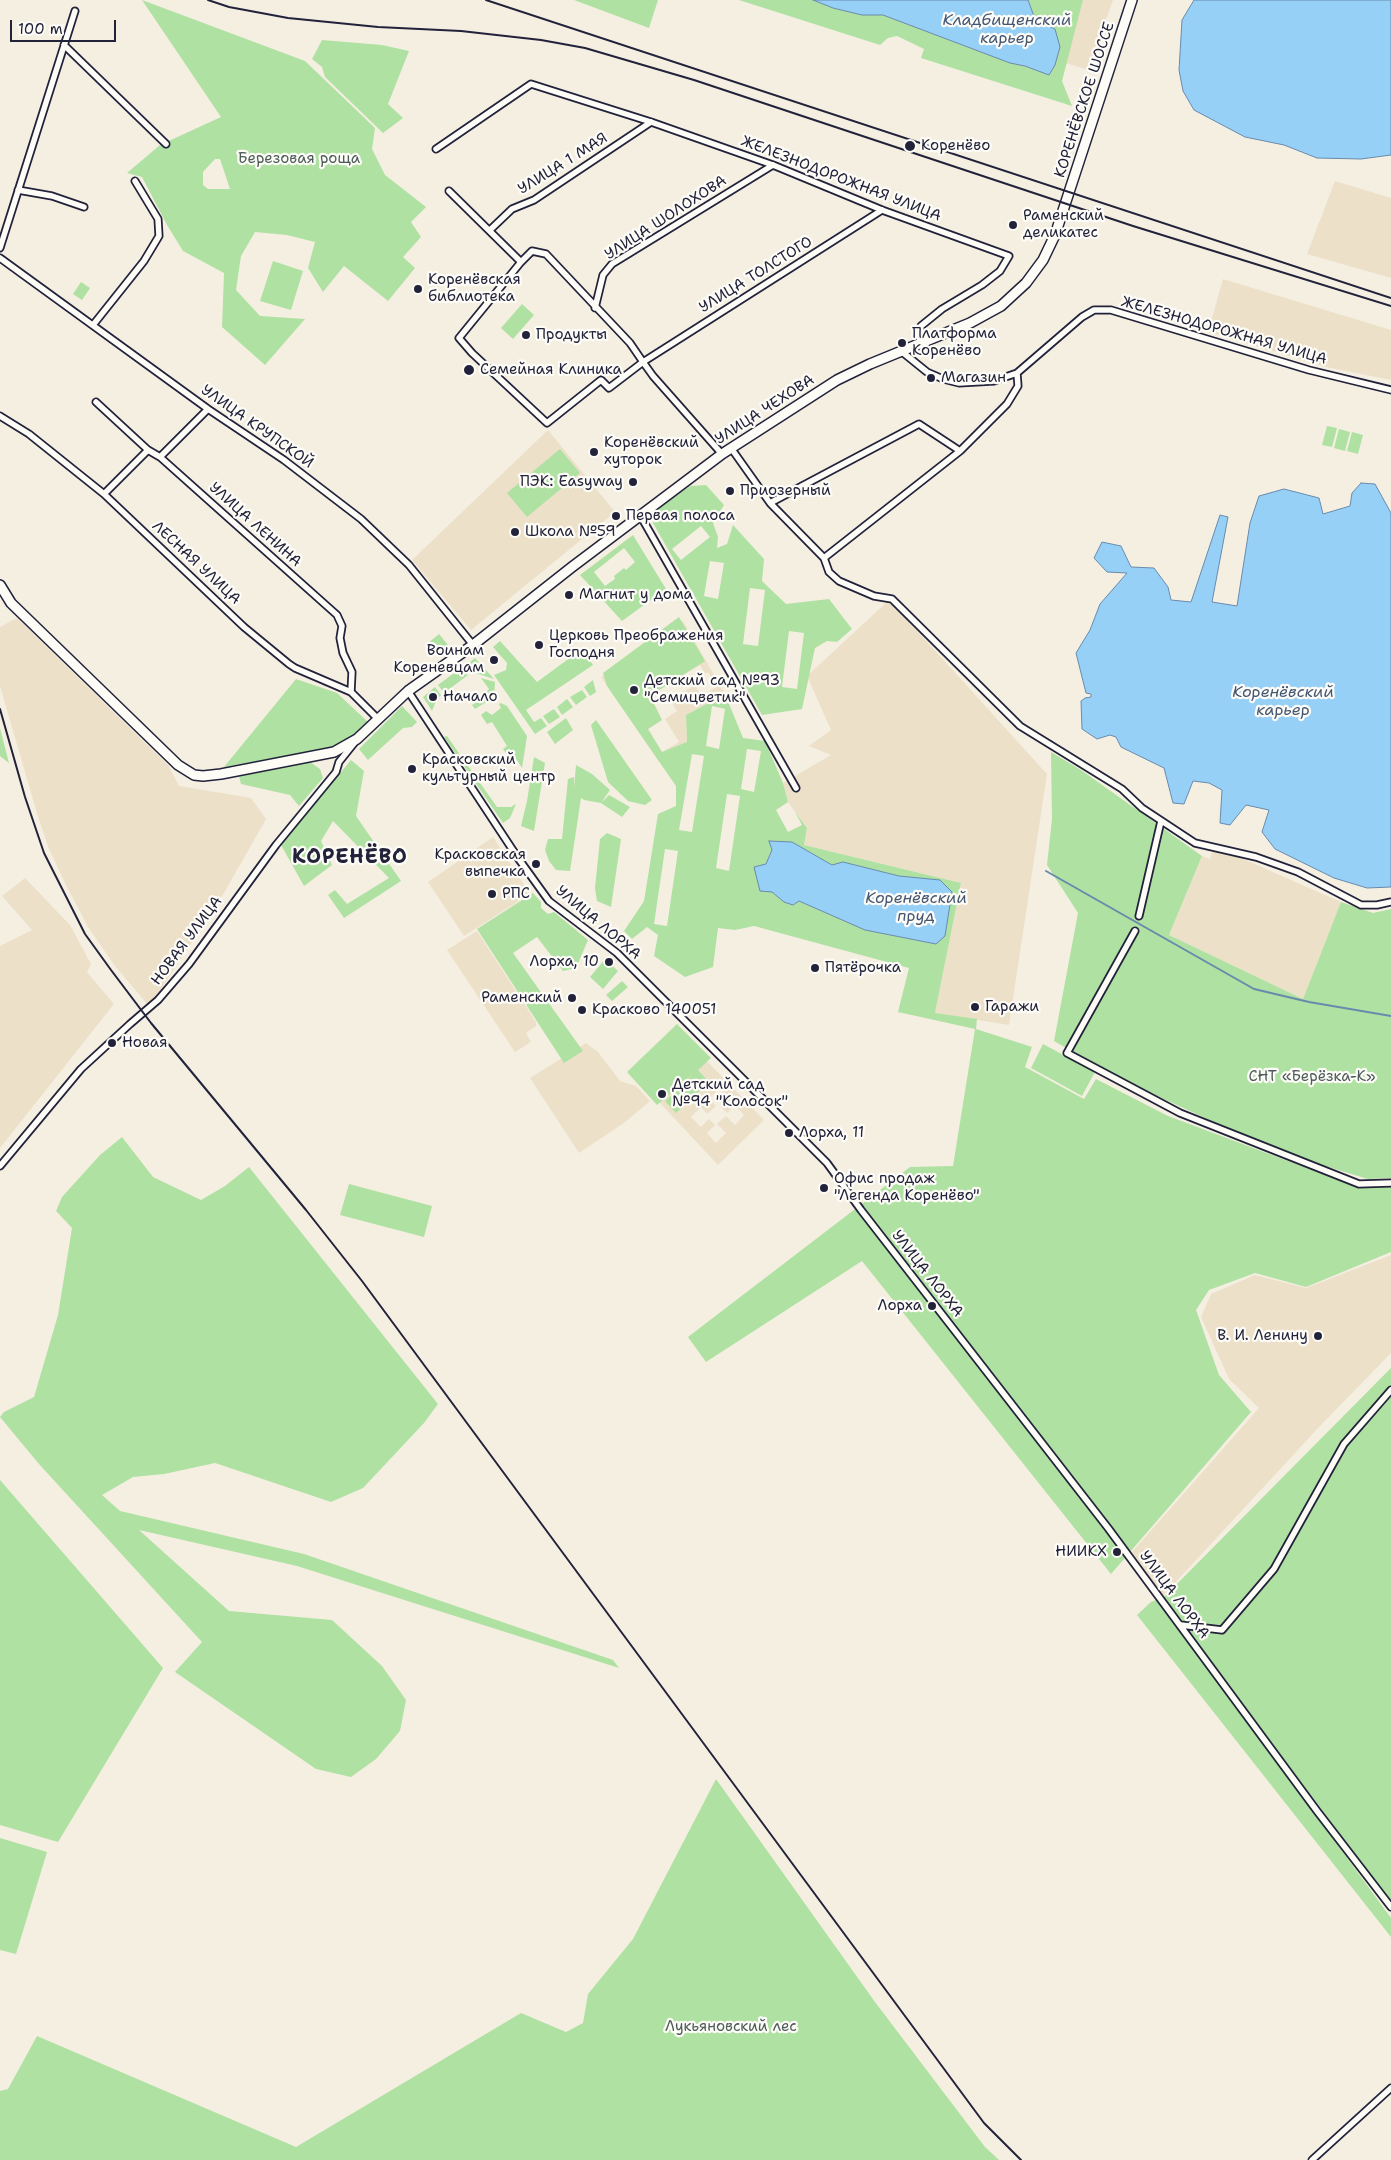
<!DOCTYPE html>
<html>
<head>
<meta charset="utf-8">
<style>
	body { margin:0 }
	#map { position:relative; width:1391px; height:2160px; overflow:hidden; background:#f5efe2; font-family:"Shantell Sans",sans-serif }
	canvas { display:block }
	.scale { position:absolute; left:10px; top:20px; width:106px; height:22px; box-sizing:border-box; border:2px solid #22223b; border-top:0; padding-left:6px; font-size:15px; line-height:18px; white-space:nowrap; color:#22223b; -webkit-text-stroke:4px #fdfcf7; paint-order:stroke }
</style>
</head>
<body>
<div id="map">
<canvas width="1391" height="2160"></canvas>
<div class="scale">100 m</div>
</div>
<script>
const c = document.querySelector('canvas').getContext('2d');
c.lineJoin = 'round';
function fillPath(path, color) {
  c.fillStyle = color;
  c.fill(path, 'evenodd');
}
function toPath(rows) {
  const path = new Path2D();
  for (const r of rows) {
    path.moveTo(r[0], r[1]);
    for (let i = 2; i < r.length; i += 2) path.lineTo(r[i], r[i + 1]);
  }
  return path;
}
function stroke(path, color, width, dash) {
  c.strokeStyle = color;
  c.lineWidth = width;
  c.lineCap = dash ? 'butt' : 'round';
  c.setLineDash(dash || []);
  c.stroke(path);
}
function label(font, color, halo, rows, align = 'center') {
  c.font = font + ' "Shantell Sans",sans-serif';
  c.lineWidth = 4.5;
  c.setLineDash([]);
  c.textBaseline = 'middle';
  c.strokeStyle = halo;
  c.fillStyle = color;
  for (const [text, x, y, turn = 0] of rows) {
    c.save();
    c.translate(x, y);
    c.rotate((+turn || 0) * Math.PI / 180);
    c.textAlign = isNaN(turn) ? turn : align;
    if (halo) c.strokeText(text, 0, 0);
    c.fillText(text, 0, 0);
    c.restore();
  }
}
const built = toPath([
	[1083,0,1113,0,1088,70,1066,63],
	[1335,181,1391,198,1391,278,1307,254],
	[1223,279,1391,330,1391,380,1326,367,1208,332],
	[548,430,615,512,471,630,412,560],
	[889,600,1047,774,1009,1025,935,1013,961,883,804,845,807,828,788,802,783,783,831,755,809,746,831,730,807,676],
	[17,618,168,765,179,786,251,798,266,819,224,893,157,995,148,1005,115,966,88,927,66,885,49,849,39,820,0,686,0,627],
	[683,621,725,694,686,715,687,742,659,762,601,677],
	[700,665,705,674,708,672,716,687,702,696,695,685,670,700,677,711,665,719,679,742,662,752,648,729,662,720,650,695],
	[493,837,530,894,464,936,428,882],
	[1213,850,1232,854,1341,902,1303,999,1169,935,1202,856,1210,859],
	[25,878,70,925,91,964,87,972,114,1004,0,1148,0,946,32,930,2,896],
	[477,931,536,1022,536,1026,526,1033,531,1042,515,1052,447,950],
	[675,1028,764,1120,718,1165,630,1071],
	[698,1070,709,1082,665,1101],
	[719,1089,729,1099,721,1107,727,1113,735,1105,744,1115,735,1125,726,1116,717,1124,726,1133,716,1143,707,1133,715,1125,709,1119,701,1127,691,1117,701,1107,707,1114,716,1106,709,1099],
	[586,1043,598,1052,620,1081,636,1086,650,1101,624,1123,579,1153,530,1078],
	[1391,1255,1391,1353,1320,1426,1162,1597,1132,1552,1259,1408,1229,1379,1201,1317,1211,1294,1255,1275,1306,1288]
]);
const green = toPath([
	[142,0,305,61,375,128,372,149,385,175,426,207,411,222,421,237,403,257,415,268,388,301,344,266,323,292,308,268,315,242,287,235,255,232,241,256,236,290,260,316,305,319,265,365,222,327,224,273,183,251,167,225,142,177,127,173,160,145,221,117],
	[215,159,220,159,230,189,208,189,203,185,203,172],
	[574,0,658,0,649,28],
	[739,0,813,0,833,8,862,15,883,15,1010,63,1025,66,1049,75,1055,29,1035,19,1028,0,1083,0,1062,81,1072,106,921,58,924,49,897,36,888,38,880,45],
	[322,40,382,45,409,51,388,104,403,118,383,133,325,77,322,67,312,59],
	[273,261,303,271,291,310,260,301],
	[81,282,90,288,82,300,73,294],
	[522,304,534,315,513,339,501,328],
	[1327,426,1337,428,1332,447,1322,445],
	[1339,429,1350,432,1345,451,1334,448],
	[1352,432,1363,435,1358,454,1347,451],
	[560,449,580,473,527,517,507,493],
	[706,485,724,505,713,523,718,537,717,548,727,544,733,525,764,559,762,581,786,604,829,599,852,629,837,642,827,641,815,648,802,709,762,715,653,523,658,504,691,486],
	[701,526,710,537,681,560,672,549],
	[710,561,724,563,718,599,704,596],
	[750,588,765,590,758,646,743,644],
	[789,631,804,633,797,689,782,687],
	[633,535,666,589,622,621,580,575],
	[624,548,635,562,626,570,624,568,614,576,615,579,605,586,594,572],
	[679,617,705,661,650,696,662,720,648,729,662,752,687,742,686,715,725,694,743,738,765,741,783,783,788,802,776,810,788,832,802,825,795,812,807,828,804,845,961,883,935,1013,977,1019,976,1029,1032,1047,1025,1067,1084,1099,1096,1079,1168,1116,1360,1188,1391,1187,1391,1252,1306,1287,1255,1273,1209,1290,1196,1310,1219,1375,1251,1412,1111,1574,862,1261,706,1362,688,1337,910,1167,953,1166,975,1029,898,1012,909,968,754,926,735,930,718,928,713,967,685,977,654,956,658,935,647,927,632,939,624,931,644,901,658,814,676,806,676,786,607,686,603,673],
	[712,706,725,709,719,749,706,746],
	[747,749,761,751,754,792,741,789],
	[692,754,704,756,692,832,679,830],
	[727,794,740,796,729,871,716,868],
	[769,841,792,842,832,865,843,862,899,876,940,880,936,944,865,930,799,901,793,905,784,902,772,892,754,867,766,864,772,850],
	[665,849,678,851,667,926,654,924],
	[439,634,448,645,436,655,427,644],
	[500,641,537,682,582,649,593,665,526,710,534,722,541,718,547,726,535,734,494,675,506,670,507,663,493,647],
	[475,658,494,679,472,672,466,665],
	[462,667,468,675,444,693,438,685],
	[481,678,495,682,494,697,475,709,472,705,486,695,485,693,489,689],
	[296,679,337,693,368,722,357,733,329,748,224,767],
	[593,680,596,692,590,696,584,687],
	[435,687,441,695,436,701,432,711,423,697],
	[582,690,587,697,576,705,570,697],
	[567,699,573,707,562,715,557,707],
	[501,703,507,706,527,736,522,768,513,754,509,757,503,749,507,746,492,722,487,724,481,715,486,711,492,715,501,708,499,704],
	[402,706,417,722,412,727,403,728,368,760,359,749],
	[554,709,560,717,549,724,543,716],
	[566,718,573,730,555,744,547,732],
	[596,720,652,800,645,805,628,801,608,782,591,725],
	[0,728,9,763,0,756],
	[447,736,497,807,511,807,516,804,510,818,503,823,444,737],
	[1051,752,1081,770,1202,856,1169,935,1303,999,1341,902,1373,913,1391,909,1391,1178,1368,1179,1302,1159,1240,1134,1129,1083,1054,1041,1078,913,1047,865,1052,819],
	[534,757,545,763,534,831,521,826,527,801],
	[351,760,364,771,356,816,401,881,344,918,328,895,335,890,347,904,389,878,333,821,321,841,332,865,304,886,281,845],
	[310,762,320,769,323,778,299,806,290,795,241,784,239,776],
	[576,765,592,774,610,790,601,803,584,800,581,798,570,871,556,870,549,861,545,850,548,839,562,839,568,779,574,777,574,788],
	[609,795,630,807,622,817,601,803],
	[607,833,621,839,611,907,597,901,595,888,600,839],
	[533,893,541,902,541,908,548,914,554,912,588,940,576,968,563,971,537,937,513,953,583,1051,564,1063,477,929],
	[605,959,618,971,603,989,590,977],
	[622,981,628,987,612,1001,606,995],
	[677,1024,711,1058,698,1070,709,1082,676,1113,665,1101,695,1072,657,1105,627,1072],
	[1043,1044,1095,1072,1082,1096,1031,1068],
	[122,1137,153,1177,201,1200,225,1186,249,1167,438,1404,424,1423,363,1488,331,1502,215,1463,164,1474,133,1477,102,1495,120,1511,304,1554,613,1660,619,1668,297,1566,139,1530,229,1611,332,1620,382,1666,406,1700,400,1731,376,1759,351,1777,316,1769,175,1672,202,1642,39,1464,0,1417,4,1412,34,1397,58,1315,72,1228,56,1211,62,1197,100,1155],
	[349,1184,432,1206,424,1237,340,1215],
	[1391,1368,1391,1902,1163,1598],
	[0,1480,163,1668,58,1842,0,1825],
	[1158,1599,1391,1918,1391,1937,1137,1615,1151,1602],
	[716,1779,875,2002,985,2147,999,2160,0,2160,0,2091,8,2089,37,2036,296,2147,521,2013,566,2032,583,2023,588,1994,633,1939],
	[0,1838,47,1852,16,1954,0,1950]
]);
const water = toPath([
	[813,0,1028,0,1035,19,1055,29,1060,47,1055,65,1049,75,1025,66,1010,63,883,15,862,15,833,8,813,0],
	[1194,0,1391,0,1391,155,1361,159,1317,158,1284,145,1245,137,1194,110,1183,91,1179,70,1182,20,1194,0],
	[1361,483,1375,484,1391,513,1391,887,1367,888,1334,878,1275,849,1262,832,1269,810,1246,805,1230,825,1220,823,1222,790,1209,783,1193,781,1184,804,1173,803,1164,768,1121,747,1116,737,1110,735,1097,739,1082,729,1081,701,1085,698,1091,697,1091,694,1086,693,1076,653,1090,630,1100,604,1127,573,1107,572,1094,558,1102,542,1121,546,1131,567,1154,568,1168,587,1171,600,1191,602,1220,515,1228,517,1212,602,1237,606,1250,523,1259,496,1284,489,1319,498,1323,514,1350,506,1352,493,1361,483],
	[769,841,792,842,832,865,843,862,899,876,940,880,952,892,945,936,936,944,865,930,799,901,793,905,784,902,772,892,760,891,754,867,766,864,772,850,769,841]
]);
const stream = toPath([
	[1046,871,1254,989,1309,1002,1391,1016]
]);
const street = toPath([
	[64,45,166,144],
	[436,149,531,84,651,122,773,165,882,210,1009,256,1000,271,982,285,942,309,921,326,919,344],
	[18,190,52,196,84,207],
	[449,191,521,262],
	[490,230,512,209,534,200,651,122],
	[0,248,75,11],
	[0,258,208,409,284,460,361,519,409,565,473,645],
	[595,308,603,275,612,264,773,165],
	[93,325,144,261,159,236,158,219,135,181],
	[901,351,927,372,943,379,959,383,994,381,1017,373,1082,317,1094,310,1111,310,1309,370,1391,390],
	[96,402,148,450,160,457,337,615,342,626,340,638,343,653,352,672,351,692],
	[0,416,29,434,104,494,244,627,289,664,295,668,351,692,378,719],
	[731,448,770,503,824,558,829,572,839,581,874,596,892,599,1020,726,1122,789,1142,808,1195,843,1256,857,1298,872,1361,905,1377,905,1391,902],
	[722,454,653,376,643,362,630,343,546,254,532,251,521,262,459,338,472,353,547,423,601,380,609,388,643,362,882,210],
	[160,457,208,409],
	[104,494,148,450],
	[770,503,919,424,960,451],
	[640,515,796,788],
	[824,558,960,451,1007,404,1018,386,1017,373],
	[408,691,518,858,549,901,617,953,827,1163,861,1210,1108,1528,1317,1811,1391,1907],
	[1139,916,1161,821],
	[1135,931,1067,1053,1180,1113,1359,1184,1391,1183],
	[0,1166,81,1069,130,1024,158,1000,189,964,276,845,336,772,339,762,355,742],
	[1181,1625,1222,1630,1274,1569,1344,1444,1391,1390],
	[1312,2160,1391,2088]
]);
const secondary = toPath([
	[0,585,11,603,178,765,194,775,203,776,221,774,334,752,357,739,408,691,473,645,572,567,722,454,837,380,870,364,970,323,1001,306,1026,283,1043,260,1055,235,1132,0]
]);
const rail = toPath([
	[208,0,229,7,288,18,378,27,461,31,541,40,585,48,694,80,1133,226,1391,306],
	[486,0,1391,298],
	[0,709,25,797,44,853,85,934,111,970,151,1023,306,1210,362,1281,984,2123,1021,2160]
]);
const markers = [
	[910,146,6,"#22223b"],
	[1013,225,5,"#22223b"],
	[418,289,5,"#22223b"],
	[526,335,5,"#22223b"],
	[902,343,5,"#22223b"],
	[469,370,6,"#22223b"],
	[931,378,5,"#22223b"],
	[594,452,5,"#22223b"],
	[633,482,5,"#22223b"],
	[730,491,5,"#22223b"],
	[616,516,5,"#22223b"],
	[515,532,5,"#22223b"],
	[569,595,5,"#22223b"],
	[539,645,5,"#22223b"],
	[494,660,5,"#22223b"],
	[634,690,5,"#22223b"],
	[433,697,5,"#22223b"],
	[412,769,5,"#22223b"],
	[536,864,5,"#22223b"],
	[492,894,5,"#22223b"],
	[609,962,5,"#22223b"],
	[815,968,5,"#22223b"],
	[572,998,5,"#22223b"],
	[975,1007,5,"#22223b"],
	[582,1010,5,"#22223b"],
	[112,1043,5,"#22223b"],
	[662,1094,5,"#22223b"],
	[789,1133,5,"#22223b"],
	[824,1188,5,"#22223b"],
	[932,1306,5,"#22223b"],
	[1318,1336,5,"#22223b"],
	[1117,1552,5,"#22223b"]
];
const streetNames = [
	["КОРЕНЁВСКОЕ ШОССЕ",1085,100,-72],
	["УЛИЦА 1 МАЯ",563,164,-32],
	["ЖЕЛЕЗНОДОРОЖНАЯ УЛИЦА",841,179,21],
	["УЛИЦА ШОЛОХОВА",666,218,-33],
	["УЛИЦА ТОЛСТОГО",756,275,-32],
	["ЖЕЛЕЗНОДОРОЖНАЯ УЛИЦА",1224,331,16],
	["УЛИЦА ЧЕХОВА",765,410,-33],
	["УЛИЦА КРУПСКОЙ",257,427,35],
	["УЛИЦА ЛЕНИНА",255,525,42],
	["ЛЕСНАЯ УЛИЦА",196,563,43],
	["УЛИЦА ЛОРХА",598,923,40],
	["НОВАЯ УЛИЦА",187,941,-53],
	["УЛИЦА ЛОРХА",927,1274,52],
	["УЛИЦА ЛОРХА",1174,1595,53]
];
const poiNames = [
	["Коренёво",921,146],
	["Раменский",1023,216],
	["деликатес",1023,233],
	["Коренёвская",428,280],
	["библиотека",428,297],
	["Платформа",912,334],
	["Коренёво",912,351],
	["Продукты",536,335],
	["Семейная Клиника",480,370],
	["Магазин",941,378],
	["Коренёвский",604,443],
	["хуторок",604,460],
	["ПЭК: Easyway",623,482,"right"],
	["Приозерный",740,491],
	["Первая полоса",626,516],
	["Школа №59",525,532],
	["Магнит у дома",579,595],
	["Церковь Преображения",549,636],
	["Господня",549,653],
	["Воинам",484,651,"right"],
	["Кореневцам",484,668,"right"],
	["Детский сад №93",644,681],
	["\"Семицветик\"",644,698],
	["Начало",443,697],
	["Красковский",422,760],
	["культурный центр",422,777],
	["Красковская",526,855,"right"],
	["выпечка",526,872,"right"],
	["РПС",502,894],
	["Лорха, 10",599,962,"right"],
	["Пятёрочка",825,968],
	["Раменский",562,998,"right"],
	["Гаражи",985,1007],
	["Красково 140051",592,1010],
	["Новая",122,1043],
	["Детский сад",672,1085],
	["№94 \"Колосок\"",672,1102],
	["Лорха, 11",799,1133],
	["Офис продаж",834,1179],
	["\"Легенда Коренёво\"",834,1196],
	["Лорха",922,1306,"right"],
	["В. И. Ленину",1308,1336,"right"],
	["НИИКХ",1107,1552,"right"]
];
const parkNames = [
	["Березовая роща",299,159],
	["СНТ «Берёзка-К»",1312,1077],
	["Лукьяновский лес",731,2027]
];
const waterNames = [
	["Кладбищенский",1007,21],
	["карьер",1007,39],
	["Коренёвский",1283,693],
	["карьер",1283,711],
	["Коренёвский",916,899],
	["пруд",916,917]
];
const districtNames = [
	["КОРЕНЁВО",350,858]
];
fillPath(built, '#ece0c8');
fillPath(green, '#afe1a2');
fillPath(water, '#97d0f7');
stroke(water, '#688aac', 1);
stroke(stream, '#688aac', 2);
stroke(street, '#22223b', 9);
stroke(secondary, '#22223b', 12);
stroke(street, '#fdfcf7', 5.5);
stroke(secondary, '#fdfcf7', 9);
stroke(rail, '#22223b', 2);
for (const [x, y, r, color] of markers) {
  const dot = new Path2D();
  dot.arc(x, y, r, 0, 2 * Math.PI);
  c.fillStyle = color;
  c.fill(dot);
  stroke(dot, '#fdfcf7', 2);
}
label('15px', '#22223b', '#fdfcf7', streetNames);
label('15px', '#22223b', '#fdfcf7', poiNames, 'left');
label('15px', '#4c5b5a', '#fdfcf7', parkNames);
label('italic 16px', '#455673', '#fdfcf7', waterNames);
c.letterSpacing = '1px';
label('bold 20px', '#22223b', '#fdfcf7', districtNames);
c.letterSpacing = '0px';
</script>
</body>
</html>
